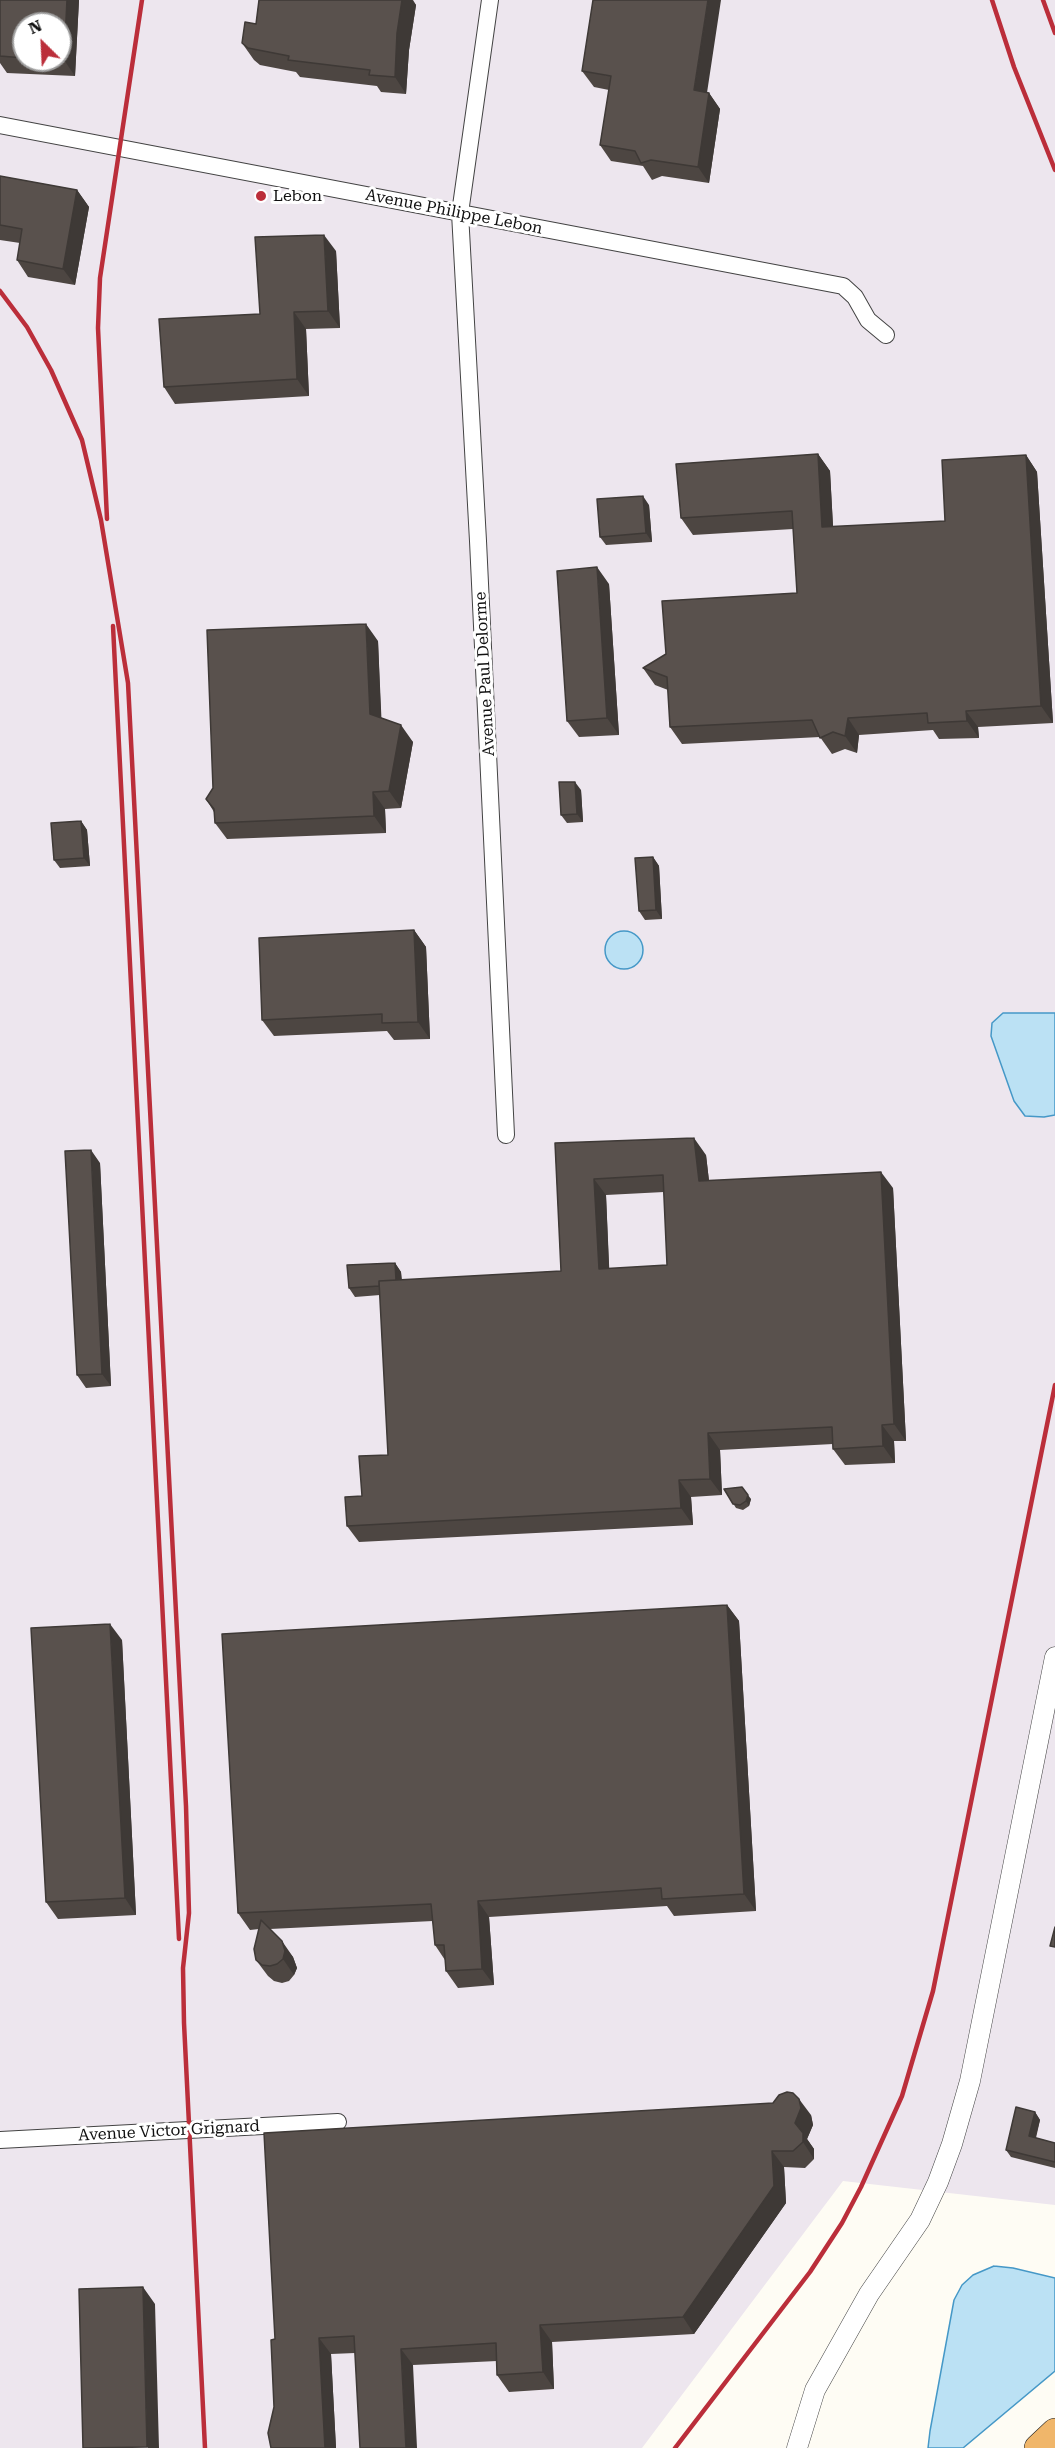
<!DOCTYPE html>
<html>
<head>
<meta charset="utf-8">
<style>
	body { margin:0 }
	#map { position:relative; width:1055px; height:2448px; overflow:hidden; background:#fefcf4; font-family:"Roboto Serif",serif }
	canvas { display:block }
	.north { position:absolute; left:12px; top:12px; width:60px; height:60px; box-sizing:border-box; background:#fff; border:2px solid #9f9f9f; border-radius:50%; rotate:336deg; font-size:16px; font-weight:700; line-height:24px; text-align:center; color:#101010 }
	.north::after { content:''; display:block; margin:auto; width:21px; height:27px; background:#bb2e3a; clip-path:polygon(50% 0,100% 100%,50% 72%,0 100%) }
</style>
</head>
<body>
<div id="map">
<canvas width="1055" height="2448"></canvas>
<div class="north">N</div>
</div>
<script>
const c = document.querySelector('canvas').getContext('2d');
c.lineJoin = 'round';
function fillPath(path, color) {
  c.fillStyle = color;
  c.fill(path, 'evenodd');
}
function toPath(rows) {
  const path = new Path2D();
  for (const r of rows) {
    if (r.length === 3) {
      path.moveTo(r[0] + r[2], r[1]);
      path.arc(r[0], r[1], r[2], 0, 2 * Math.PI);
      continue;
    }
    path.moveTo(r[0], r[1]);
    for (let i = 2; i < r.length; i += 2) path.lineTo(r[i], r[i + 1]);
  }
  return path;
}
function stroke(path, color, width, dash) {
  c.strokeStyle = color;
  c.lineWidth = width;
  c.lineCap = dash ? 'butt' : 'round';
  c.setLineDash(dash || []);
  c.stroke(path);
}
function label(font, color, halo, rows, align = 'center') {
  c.font = font + ' "Roboto Serif",serif';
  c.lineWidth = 6;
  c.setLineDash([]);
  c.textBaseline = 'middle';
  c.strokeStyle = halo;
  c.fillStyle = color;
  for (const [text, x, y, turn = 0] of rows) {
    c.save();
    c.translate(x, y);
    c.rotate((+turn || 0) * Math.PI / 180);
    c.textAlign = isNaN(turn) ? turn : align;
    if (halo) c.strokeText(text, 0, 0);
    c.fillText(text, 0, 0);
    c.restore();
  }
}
const industrial = toPath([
	[0,0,1055,0,1055,2205,843,2181,642,2448,0,2448],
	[24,24,60,24,60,60,24,60]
]);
const water = toPath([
	[624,950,19],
	[1003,1013,1055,1013,1055,1115,1044,1117,1025,1116,1014,1101,991,1036,992,1023,1003,1013],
	[994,2266,1013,2268,1055,2278,1055,2371,963,2448,928,2448,930,2431,954,2300,962,2285,973,2275,994,2266]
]);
const minor = toPath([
	[490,0,460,213,478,541,506,1135],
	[0,125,843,286,855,297,868,320,886,335],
	[0,2140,338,2122]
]);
const tertiary = toPath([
	[797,2448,815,2390,869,2294,920,2220,938,2182,952,2144,970,2081,1055,1657]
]);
const trunk = toPath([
	[1038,2448,1055,2432]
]);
const rail = toPath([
	[992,0,1014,67,1055,170],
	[1043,0,1055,33],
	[0,291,27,327,51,370,82,440,101,520,128,683,186,1806,189,1913,183,1968,184,2023,205,2448],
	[107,519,98,328,100,278,142,0],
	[113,626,179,1939],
	[675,2448,810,2272,842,2223,861,2187,902,2096,933,1991,1055,1385]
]);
const wall = toPath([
	[0,0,79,0,75,76,7,73,0,63],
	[24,24,60,24,60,60,24,60],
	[259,0,413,0,416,5,409,50,406,94,381,92,377,86,300,77,296,72,260,65,254,60,242,43,256,24],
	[582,71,709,93,720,109,709,183,662,176,652,180,643,166,611,161,600,145,609,90,594,87],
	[0,176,77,190,89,207,75,285,28,277,17,260,20,243,0,240],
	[336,251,340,328,306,329,309,396,175,404,164,387,260,314],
	[818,454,830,471,833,527,945,521,1026,455,1037,472,1053,723,978,727,979,738,939,739,933,730,859,735,857,753,845,749,832,754,820,737,682,744,670,727,668,690,655,685,643,668,797,593,793,529,693,535,681,518],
	[649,505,652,542,606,545,600,537],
	[609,584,619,735,579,737,567,721],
	[378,641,381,718,413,742,401,808,385,809,386,833,227,839,215,823,214,812,206,799],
	[581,790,583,822,567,823,561,815],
	[81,821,87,830,90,866,60,868,54,860],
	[653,857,659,866,662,919,645,920,639,911],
	[414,930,426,947,430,1039,394,1040,387,1031,274,1036,262,1020],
	[555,1143,706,1155,709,1181,893,1188,906,1441,894,1441,895,1463,845,1465,833,1449,833,1444,720,1450,722,1495,691,1497,693,1525,359,1542,347,1526,362,1496,388,1455,380,1295,355,1297,349,1288,395,1263,401,1272,402,1280,561,1271],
	[664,1192,667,1265,609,1269,606,1195],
	[100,1163,111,1386,86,1388,77,1375],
	[724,1489,751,1499,749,1506,743,1510,736,1508],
	[727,1605,739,1621,756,1911,674,1916,667,1906,489,1917,494,1985,458,1988,446,1971,445,1960,435,1945,433,1921,270,1929,293,1957,297,1968,294,1975,289,1981,282,1983,274,1981,268,1976,256,1960,259,1929,250,1930,238,1913],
	[122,1640,136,1915,58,1919,46,1902],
	[1035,2112,1040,2120,1036,2138,1055,2143,1055,2168,1011,2157,1006,2150],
	[811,2115,813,2125,807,2139,814,2149,814,2159,805,2168,784,2167,786,2203,694,2334,552,2342,554,2389,509,2392,497,2375,497,2361,413,2365,355,2353,331,2354,336,2448,271,2448,274,2407,275,2339]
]);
const shadedWall = toPath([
	[67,0,79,0,75,76,64,60],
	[402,0,412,0,416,5,409,50,406,94,395,77,397,33],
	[708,0,721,0,705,106,694,90],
	[709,93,720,109,709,183,698,167],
	[77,190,89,207,75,285,63,269],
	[324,235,336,251,340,328,328,311],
	[294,312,306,329,309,396,297,379],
	[818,454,830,471,834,544,822,527],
	[1026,455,1037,472,1053,723,1041,706],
	[643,496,649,505,652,542,646,533],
	[597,567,609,584,619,735,607,718],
	[366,624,378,641,382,731,370,714],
	[966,711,978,727,979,738,967,721],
	[848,718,859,735,857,753,845,736],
	[401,725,413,742,401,808,389,791],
	[575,782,581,790,583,822,577,814],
	[373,792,385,809,386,833,374,816],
	[81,821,87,830,90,866,84,858],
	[653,857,659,866,662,919,656,910],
	[414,930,426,947,430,1039,418,1022],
	[694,1138,706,1155,711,1198,699,1181],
	[91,1150,100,1163,111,1386,102,1374],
	[881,1172,893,1188,906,1441,894,1424],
	[594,1179,606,1195,610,1286,599,1269],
	[395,1263,401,1272,402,1294,396,1285],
	[882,1425,894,1441,895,1463,883,1446],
	[708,1433,720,1450,722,1495,710,1479],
	[679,1480,691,1497,693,1525,681,1508],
	[748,1495,751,1499,749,1506,746,1501],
	[727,1605,739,1621,756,1911,744,1894],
	[110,1624,122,1640,136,1915,125,1898],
	[478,1901,489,1917,494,1985,482,1969],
	[282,1941,293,1957,297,1968,294,1975,283,1959],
	[799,2099,811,2115,813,2125,807,2139,814,2149,814,2159,803,2142,795,2123],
	[1035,2112,1040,2120,1034,2143,1029,2136],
	[772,2151,784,2167,786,2203,694,2334,683,2317],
	[143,2287,155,2304,159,2448,148,2448,147,2447],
	[540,2325,552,2342,554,2389,543,2372],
	[319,2338,331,2354,336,2448,325,2448],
	[401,2349,413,2365,417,2448,406,2448]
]);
const building = toPath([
	[0,0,67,0,64,60,60,60,60,24,24,24,24,58,0,56,0,0],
	[259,0,402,0,397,33,395,77,369,75,370,70,288,60,289,56,248,48,242,43,245,22,256,24,259,0],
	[593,0,708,0,694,90,709,93,698,167,651,160,641,163,635,151,600,145,611,76,582,71,593,0],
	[0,176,77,190,63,269,17,260,22,229,0,225,0,176],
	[324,235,328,311,294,312,297,379,164,387,159,319,260,314,255,237,324,235],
	[818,454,822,527,945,521,942,460,1026,455,1041,706,966,711,967,721,928,723,927,713,848,718,845,736,833,732,820,738,812,720,670,727,667,677,643,668,666,654,662,601,797,593,792,511,681,518,676,464,818,454],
	[643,496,646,533,600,537,597,499,643,496],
	[597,567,607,718,567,721,557,571,597,567],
	[366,624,370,714,401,725,389,791,373,792,374,816,215,823,214,809,206,799,213,788,207,630,366,624],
	[559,782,575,782,577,814,561,815,559,782],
	[81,821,84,858,54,860,51,823,81,821],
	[653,857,656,910,639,911,635,858,653,857],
	[414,930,418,1022,382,1023,382,1014,262,1020,259,938,414,930],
	[694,1138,699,1181,881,1172,894,1424,882,1425,883,1446,833,1449,832,1427,708,1433,710,1479,679,1480,681,1508,347,1526,345,1497,362,1496,359,1456,388,1455,379,1281,561,1271,555,1143,694,1138],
	[663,1175,667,1265,599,1269,594,1179,663,1175],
	[91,1150,102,1374,77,1375,65,1151,91,1150],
	[395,1263,396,1280,379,1281,379,1286,349,1288,347,1265,395,1263],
	[742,1487,748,1495,746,1501,740,1505,733,1504,724,1489,742,1487],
	[727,1605,744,1894,662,1899,661,1888,478,1901,482,1969,446,1971,444,1945,435,1945,431,1904,238,1913,222,1634,727,1605],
	[110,1624,125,1898,46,1902,31,1628,110,1624],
	[261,1920,282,1941,285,1951,283,1959,277,1964,270,1966,262,1965,256,1960,254,1949,261,1920],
	[1055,1927,1055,1947,1050,1946,1055,1927],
	[787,2092,793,2093,799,2099,801,2108,795,2123,803,2133,803,2142,793,2151,772,2151,774,2186,683,2317,540,2325,543,2372,497,2375,496,2343,401,2349,406,2448,360,2448,354,2336,319,2338,325,2448,271,2448,268,2433,274,2407,271,2340,275,2339,264,2133,773,2103,779,2095,787,2092],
	[1016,2107,1035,2112,1029,2136,1055,2143,1055,2162,1006,2150,1016,2107],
	[143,2287,147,2447,83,2448,79,2289,143,2287]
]);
const markers = [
	[261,196,6,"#bb2e3a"]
];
const poiNames = [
	["Lebon",273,196]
];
const streetNames = [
	["Avenue Philippe Lebon",454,212,11],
	["Avenue Paul Delorme",485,674,-93],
	["Avenue Victor Grignard",169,2131,-3]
];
fillPath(industrial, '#ede6ee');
fillPath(water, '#bbe1f4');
stroke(water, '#4598c7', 1.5);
stroke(minor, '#434343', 18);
stroke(tertiary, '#434343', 21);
stroke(trunk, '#212121', 28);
stroke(minor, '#fff', 16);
stroke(tertiary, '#fff', 20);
stroke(trunk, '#f0b66a', 27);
stroke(rail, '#bb2e3a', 4.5);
fillPath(wall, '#4d4642');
fillPath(shadedWall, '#3e3936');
fillPath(building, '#59514d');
stroke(building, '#3e3936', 1.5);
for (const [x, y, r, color] of markers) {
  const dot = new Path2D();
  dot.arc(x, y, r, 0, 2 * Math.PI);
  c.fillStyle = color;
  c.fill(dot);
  stroke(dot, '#fff', 2);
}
label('16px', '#101010', '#fff', poiNames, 'left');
label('16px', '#101010', '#fff', streetNames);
</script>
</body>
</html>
